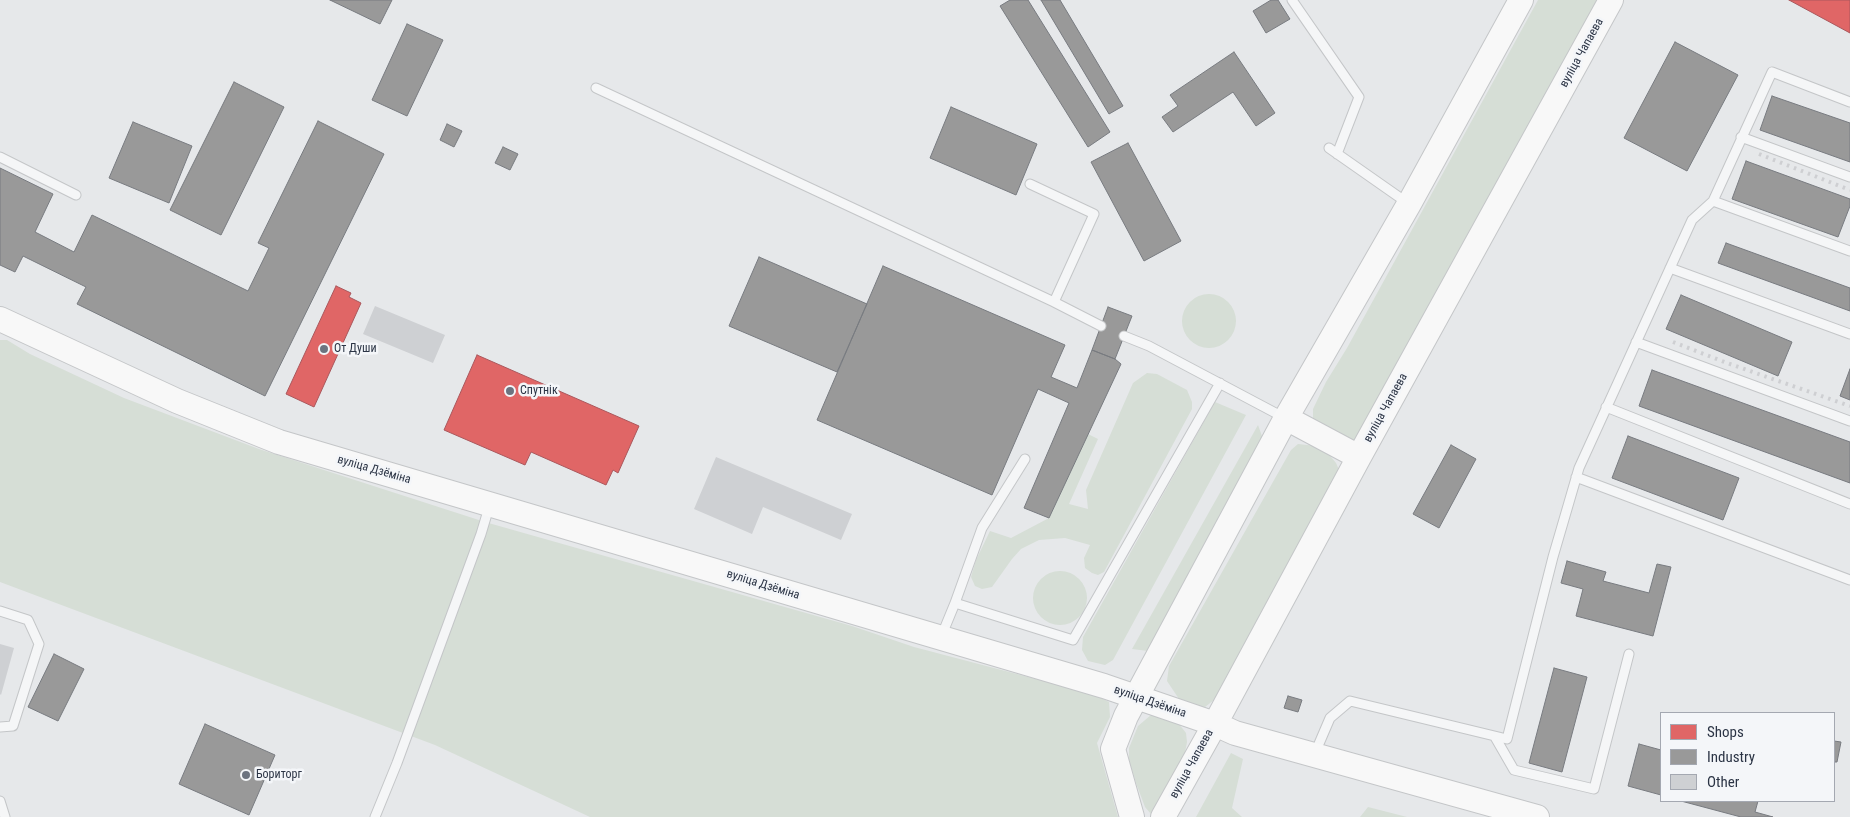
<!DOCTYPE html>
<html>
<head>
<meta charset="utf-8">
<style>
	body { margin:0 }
	#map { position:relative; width:1850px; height:817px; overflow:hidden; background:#e6e8ea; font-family:"Roboto Condensed",sans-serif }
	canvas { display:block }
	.legend { position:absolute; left:1660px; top:712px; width:175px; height:90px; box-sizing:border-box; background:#f4f6f9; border:1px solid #a4a8b1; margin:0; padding:6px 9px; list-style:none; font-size:15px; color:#2b3445 }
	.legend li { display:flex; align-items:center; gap:10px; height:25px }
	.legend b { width:25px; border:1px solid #a4a8b1 }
</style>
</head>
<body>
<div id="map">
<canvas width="1850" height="817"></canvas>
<ul class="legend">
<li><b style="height:14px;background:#e06666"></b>Shops</li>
<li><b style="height:14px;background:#999"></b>Industry</li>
<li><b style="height:14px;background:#ced0d3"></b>Other</li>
</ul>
</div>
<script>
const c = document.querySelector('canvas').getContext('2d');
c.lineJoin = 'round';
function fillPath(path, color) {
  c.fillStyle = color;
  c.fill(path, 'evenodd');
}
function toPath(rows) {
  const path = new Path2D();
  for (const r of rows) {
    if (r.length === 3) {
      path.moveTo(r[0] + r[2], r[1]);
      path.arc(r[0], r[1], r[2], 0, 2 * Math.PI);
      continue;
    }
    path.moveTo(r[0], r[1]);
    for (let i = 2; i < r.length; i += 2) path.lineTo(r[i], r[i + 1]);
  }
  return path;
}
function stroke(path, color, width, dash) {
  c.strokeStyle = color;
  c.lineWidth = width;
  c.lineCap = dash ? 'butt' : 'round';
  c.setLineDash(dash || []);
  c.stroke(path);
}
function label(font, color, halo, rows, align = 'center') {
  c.font = font + ' "Roboto Condensed",sans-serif';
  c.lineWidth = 5;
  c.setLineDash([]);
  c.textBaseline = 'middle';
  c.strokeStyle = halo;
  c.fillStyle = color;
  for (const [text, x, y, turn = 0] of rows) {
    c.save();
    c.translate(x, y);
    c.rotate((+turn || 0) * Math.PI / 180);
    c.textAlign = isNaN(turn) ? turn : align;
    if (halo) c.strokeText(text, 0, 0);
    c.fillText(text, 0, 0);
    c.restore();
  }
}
const green = toPath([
	[1538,0,1601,0,1360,436,1352,442,1313,419,1313,409,1326,382,1347,348],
	[1209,321,27],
	[0,340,7,340,30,354,124,398,259,449,485,522,852,626,914,647,1093,694,1109,702,1110,717,1097,743,1118,817,590,817,435,745,0,582],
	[1147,373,1157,374,1187,390,1192,402,1192,409,1104,572,1098,575,1092,573,1085,568,1084,558,1090,545,1065,538,1039,540,1021,549,1012,559,992,587,982,589,975,586,971,577,976,560,990,531,1011,538,1049,518,1088,434,1098,439,1069,504,1088,509,1086,490,1133,383],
	[1215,402,1246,415,1113,660,1105,665,1088,661,1082,650,1083,637],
	[1258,425,1263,439,1148,651,1132,649],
	[1298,444,1316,446,1327,452,1336,463,1340,472,1323,508,1214,700,1205,707,1188,704,1179,699,1167,681,1169,666,1291,450],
	[1060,598,27],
	[1151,715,1159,715,1179,724,1186,733,1187,742,1184,758,1154,814,1151,814,1145,807,1136,783,1129,760,1129,748,1138,726],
	[1231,753,1243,759,1232,808,1242,817,1196,817],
	[1368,807,1407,817,1360,817]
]);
const shops = toPath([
	[1789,0,1850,0,1850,33,1789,0],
	[336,286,351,293,349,297,361,303,314,407,286,394,336,286],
	[477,355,639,426,618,473,613,470,606,485,531,452,525,465,444,430,477,355]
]);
const industry = toPath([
	[330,0,392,0,380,24,330,0],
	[1010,0,1028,0,1110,132,1088,147,1000,6,1010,0],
	[1041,0,1060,0,1123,106,1109,114,1041,0],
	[1271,0,1278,0,1290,19,1266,33,1253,11,1271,0],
	[407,24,443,40,407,116,372,100,407,24],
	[1675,42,1738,75,1687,171,1624,138,1675,42],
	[1234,52,1275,113,1256,126,1233,92,1173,132,1162,117,1178,106,1170,95,1234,52],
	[234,82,284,107,221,235,170,210,234,82],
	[1772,96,1850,123,1850,162,1760,130,1772,96],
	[951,107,1037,144,1016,195,930,158,951,107],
	[318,121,384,154,265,396,77,304,86,287,23,256,15,272,0,265,0,168,53,194,35,232,74,252,92,215,248,291,269,248,258,243,318,121],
	[133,122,192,146,169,203,109,178,133,122],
	[447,124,462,131,454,147,440,140,447,124],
	[1128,143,1181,241,1144,261,1091,162,1128,143],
	[503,147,518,154,510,170,495,163,503,147],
	[1746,161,1850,199,1850,206,1838,237,1732,199,1746,161],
	[1726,243,1850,288,1850,311,1718,263,1726,243],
	[759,257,867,304,837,372,729,326,759,257],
	[883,266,1065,345,1051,377,1077,388,1092,350,1115,359,1121,364,1049,518,1024,508,1069,403,1038,389,992,495,817,420,883,266],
	[1681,295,1792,342,1778,376,1666,329,1681,295],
	[1108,307,1132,316,1115,359,1092,350,1108,307],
	[1850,369,1850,400,1840,396,1850,369],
	[1652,370,1850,442,1850,483,1639,406,1652,370],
	[1628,436,1739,478,1723,520,1612,478,1628,436],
	[1451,445,1476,459,1439,528,1413,514,1451,445],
	[1567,561,1606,572,1603,581,1649,593,1657,564,1671,567,1653,636,1576,616,1583,589,1561,583,1567,561],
	[54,654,84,669,58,721,28,707,54,654],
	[1554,668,1587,677,1562,772,1529,763,1554,668],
	[1288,696,1302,700,1298,712,1284,708,1288,696],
	[205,724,275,755,249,815,179,784,205,724],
	[1834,741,1841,742,1837,762,1834,762,1834,741],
	[1639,744,1661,750,1661,795,1628,786,1639,744],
	[1681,801,1758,801,1755,812,1773,817,1741,817,1681,801]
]);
const building = toPath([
	[375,306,445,335,433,363,363,334],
	[716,457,852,514,841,540,763,507,752,534,694,509],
	[0,644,14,648,1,695,0,694]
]);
const lane = toPath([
	[1292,0,1359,97,1337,154],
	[596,88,1054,302],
	[1741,137,1850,177],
	[1329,148,1409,204],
	[0,157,76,195],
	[1030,184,1094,214,1054,302,1101,326],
	[1713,201,1850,251],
	[1670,268,1850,334],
	[1124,336,1149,346,1285,418],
	[1636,342,1850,421],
	[1606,407,1850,504],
	[1025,459,982,528,955,603,1073,640,1220,383],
	[1576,477,1850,580],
	[0,611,28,620,39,644,13,726,0,727],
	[941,637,955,603],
	[1495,737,1514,770,1594,789,1629,654],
	[1315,753,1330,718,1350,701,1507,739,1553,557,1579,468,1692,220,1713,201,1772,72,1850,102],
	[0,801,5,817],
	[375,817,397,763,481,534,490,504]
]);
const secondary = toPath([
	[0,319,177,401,279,442,1104,686,1215,724,1235,733,1537,817],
	[1286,418,1359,457],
	[1132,817,1113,749,1126,716,1286,418,1409,204,1521,0],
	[1163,817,1215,724,1359,457,1611,0]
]);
const rail = toPath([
	[1759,154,1850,190],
	[1673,342,1727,363,1850,406]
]);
const markers = [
	[324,349,5,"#6c737f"],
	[510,391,5,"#6c737f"],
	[246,775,5,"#6c737f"]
];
const streetNames = [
	["вуліца Чапаева",1582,53,-61],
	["вуліца Чапаева",1386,408,-61],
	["вуліца Дзёміна",374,470,16],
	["вуліца Дзёміна",763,585,17],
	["вуліца Дзёміна",1150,702,19],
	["вуліца Чапаева",1192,764,-61]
];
const poiNames = [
	["От Души",334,349],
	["Спутнік",520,391],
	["Бориторг",256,775]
];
fillPath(green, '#d6ded6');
fillPath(shops, '#e06666');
stroke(shops, '#aa575c', 1);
fillPath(industry, '#999');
stroke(industry, '#787b80', 1);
fillPath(building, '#ced0d3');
stroke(lane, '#c4c6c8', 11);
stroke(secondary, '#c4c6c8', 26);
stroke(lane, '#f5f6f7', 9);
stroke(secondary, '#f8f8f8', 24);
stroke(rail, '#cecfd2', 4, [2.5, 5]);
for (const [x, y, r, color] of markers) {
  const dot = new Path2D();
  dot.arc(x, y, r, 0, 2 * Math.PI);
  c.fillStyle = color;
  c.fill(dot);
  stroke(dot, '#f4f6f9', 2);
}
label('12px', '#2b3445', '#f4f6f9', streetNames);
label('12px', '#2b3445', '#f4f6f9', poiNames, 'left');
</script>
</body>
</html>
